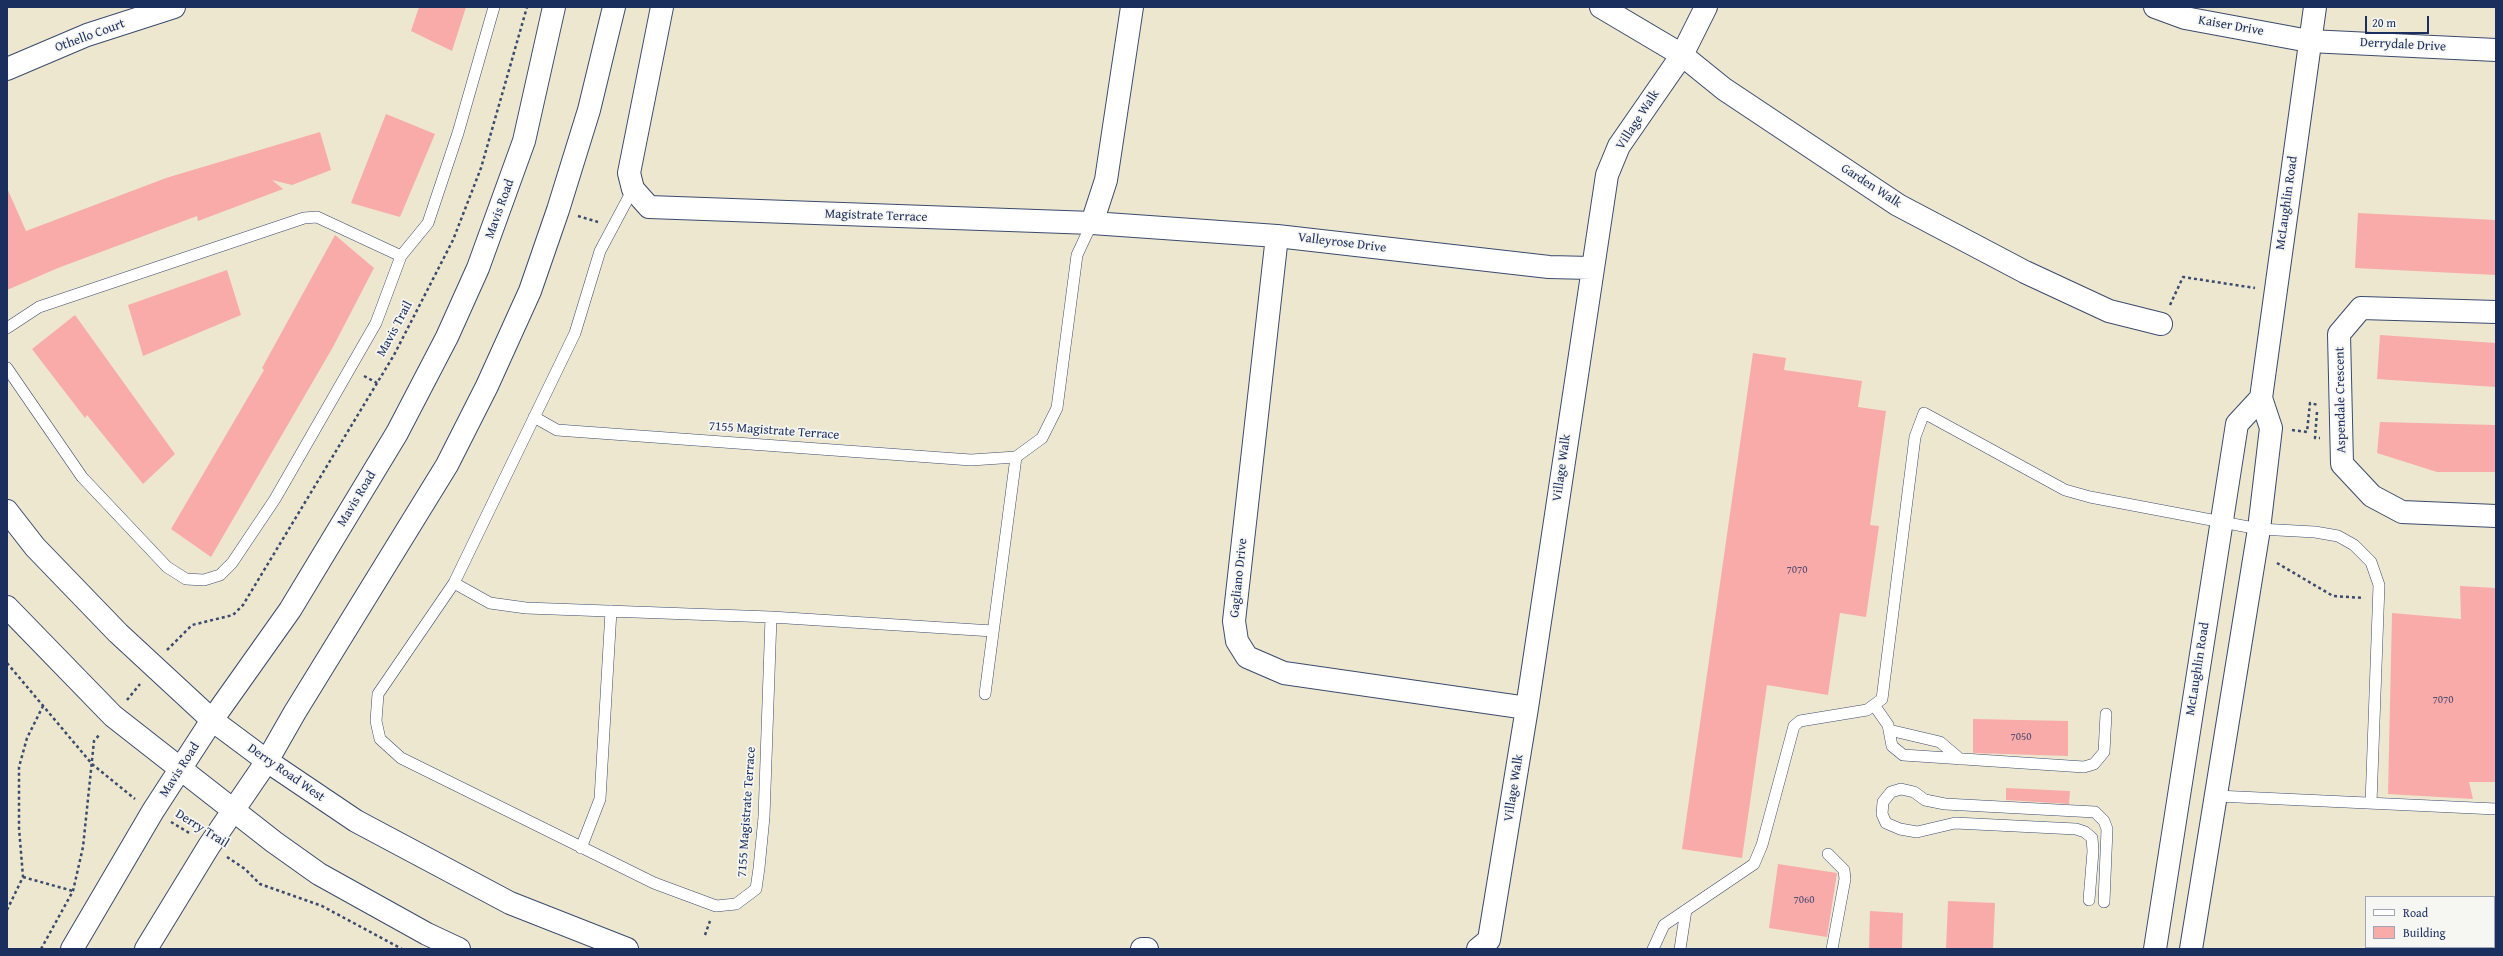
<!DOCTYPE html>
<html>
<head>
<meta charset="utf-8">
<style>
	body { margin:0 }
	#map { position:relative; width:2503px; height:956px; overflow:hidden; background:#ede7cf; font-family:"Gentium Book Plus",serif }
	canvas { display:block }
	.frame { position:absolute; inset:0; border:8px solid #1b2f5e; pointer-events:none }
	.legend { position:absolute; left:2365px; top:896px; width:130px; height:52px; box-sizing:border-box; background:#f6f6f2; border:1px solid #9ea6b7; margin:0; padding:5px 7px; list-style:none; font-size:12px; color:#1b2f5e }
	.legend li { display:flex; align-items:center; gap:8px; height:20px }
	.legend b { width:20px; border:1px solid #9ea6b7 }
	.scale { position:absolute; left:2365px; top:16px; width:64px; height:18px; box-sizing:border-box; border:2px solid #1b2f5e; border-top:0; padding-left:5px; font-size:12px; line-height:14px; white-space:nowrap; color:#1b2f5e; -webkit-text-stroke:3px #f6f6f2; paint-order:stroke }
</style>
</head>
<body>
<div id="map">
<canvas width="2503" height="956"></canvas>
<div class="frame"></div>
<ul class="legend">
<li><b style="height:5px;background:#fff"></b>Road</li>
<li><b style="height:11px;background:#f9aba9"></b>Building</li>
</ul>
<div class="scale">20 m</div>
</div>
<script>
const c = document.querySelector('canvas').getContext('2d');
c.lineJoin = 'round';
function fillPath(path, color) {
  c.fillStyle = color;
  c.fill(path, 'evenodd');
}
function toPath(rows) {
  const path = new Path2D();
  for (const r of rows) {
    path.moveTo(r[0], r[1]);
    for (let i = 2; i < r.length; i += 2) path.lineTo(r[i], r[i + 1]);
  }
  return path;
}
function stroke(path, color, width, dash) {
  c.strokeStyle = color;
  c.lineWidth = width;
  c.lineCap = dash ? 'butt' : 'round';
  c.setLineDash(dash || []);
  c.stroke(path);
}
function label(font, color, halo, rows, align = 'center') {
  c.font = font + ' "Gentium Book Plus",serif';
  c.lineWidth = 3.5;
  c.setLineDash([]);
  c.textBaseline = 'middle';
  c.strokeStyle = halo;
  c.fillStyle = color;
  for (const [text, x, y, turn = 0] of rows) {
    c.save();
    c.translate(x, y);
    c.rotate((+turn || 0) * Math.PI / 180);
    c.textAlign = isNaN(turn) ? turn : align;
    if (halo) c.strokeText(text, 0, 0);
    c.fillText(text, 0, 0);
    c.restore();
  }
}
const building = toPath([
	[419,7,466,7,452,51,411,31],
	[386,114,435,134,400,217,351,203],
	[320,132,331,170,292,185,272,180,283,189,198,221,197,216,58,268,7,290,7,188,26,231,166,178],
	[2358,213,2496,220,2496,275,2355,268],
	[335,235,374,268,333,347,211,557,171,529,264,370,262,368],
	[227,270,241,315,143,356,128,305],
	[75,315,175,454,143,484,87,415,85,418,32,349],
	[2380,335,2496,343,2496,387,2377,379],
	[1753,353,1786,358,1784,370,1862,381,1858,407,1886,411,1870,525,1879,526,1866,617,1840,613,1828,695,1767,685,1742,858,1682,849],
	[2380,422,2496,425,2496,472,2437,472,2377,453],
	[2460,586,2496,588,2496,782,2469,782,2473,799,2388,794,2392,613,2461,619],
	[1973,719,2068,721,2068,756,1973,753],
	[2006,788,2070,791,2069,804,2006,800],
	[1778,864,1837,873,1827,937,1769,928],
	[1948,901,1995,903,1993,949,1946,949],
	[1870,911,1903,913,1902,949,1869,949]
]);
const path = toPath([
	[578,216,598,222],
	[2170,305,2183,277,2255,288],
	[364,376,377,383],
	[2317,412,2315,438,2320,438],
	[2292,430,2307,432,2310,403,2318,405],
	[2277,563,2333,596,2364,598],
	[167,650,192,625,233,615,243,605,394,355,453,240,481,168,527,7],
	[7,663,92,764,135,799],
	[127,700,140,684],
	[171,822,191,834],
	[227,857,245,869,260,884,322,906,402,949],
	[23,877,73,891],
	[7,910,23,877,19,828,19,767,27,738,43,706],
	[705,935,710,921],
	[41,949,73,891,83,847,94,741,100,734]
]);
const lane = toPath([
	[633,189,600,251,575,333,454,583,378,694,376,721,380,739,401,758,654,883,716,906,736,904,756,889,759,868,764,817,771,617],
	[7,328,39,307,304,218,317,217,401,256,428,223,458,133,494,7],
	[7,368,82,477,167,567,186,579,204,580,220,575,232,563,275,499,376,323,401,256],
	[534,417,557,430,971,460,1016,457,1042,438,1057,408,1077,255,1092,223],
	[454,583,490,603,526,608,771,617,993,631],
	[985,694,1016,457],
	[1874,705,1888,725,1892,746,1903,755,2084,767,2094,764,2104,752,2106,714],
	[1889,730,1940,742,1960,759],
	[2217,796,2496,809],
	[581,848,600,799,611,611],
	[1828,854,1844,870,1845,879,1832,949],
	[2089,900,2093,851,2092,838,2085,832,2076,829,1955,823,1917,832,1900,829,1886,823,1882,814,1883,802,1891,792,1901,789,1914,792,1925,800,1945,804,2095,812,2104,821,2107,829,2104,902],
	[1653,949,1664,925,1754,864,1762,845,1794,726,1800,721,1867,710,1882,699,1915,437,1924,413,2065,490,2090,497,2259,529,2315,532,2338,536,2354,545,2371,562,2379,585,2371,803],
	[1680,949,1686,910]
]);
const street = toPath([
	[662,7,629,173,633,189,649,207,1092,223,1277,236,1549,267,1591,268],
	[1601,7,1682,55,1724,89,1898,205,2025,272,2109,311,2161,324],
	[2155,7,2185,18,2309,41,2496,50],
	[7,69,87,35,174,7],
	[1092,223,1106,180,1132,7],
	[1277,236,1234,621,1237,641,1247,657,1284,673,1527,708],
	[2496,312,2361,308,2339,334,2342,464,2372,496,2402,512,2496,516],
	[1142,949,1147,949],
	[1478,949,1489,940,1527,708,1607,175,1619,146,1682,55,1706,7]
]);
const secondary = toPath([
	[7,511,35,547,118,633,212,720,267,761,356,821,510,903,627,949],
	[7,607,113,716,274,842,319,874,427,934,459,949],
	[72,949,153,811,212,720,290,610,397,433,447,337,478,268,524,141,554,7],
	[146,949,209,846,267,761,295,712,447,465,487,386,530,291,558,210,589,110,614,7],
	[2155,949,2237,424,2261,398],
	[2191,949,2259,529,2271,428,2261,398,2315,7]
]);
const numberNames = [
	["7070",1797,570],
	["7070",2443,700],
	["7050",2021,737],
	["7060",1804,900]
];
const streetNames = [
	["Kaiser Drive",2231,26,10],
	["Othello Court",90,36,-20],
	["Derrydale Drive",2403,45,3],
	["Village Walk",1638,120,-57],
	["Garden Walk",1871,186,33],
	["McLaughlin Road",2287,203,-82],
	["Mavis Road",500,209,-70],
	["Magistrate Terrace",876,216,2],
	["Valleyrose Drive",1342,243,7],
	["Mavis Trail",395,329,-62],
	["Aspendale Crescent",2341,400,-91],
	["7155 Magistrate Terrace",774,431,4],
	["Village Walk",1562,468,-82],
	["Mavis Road",357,499,-59],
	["Gagliano Drive",1239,578,-84],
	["McLaughlin Road",2198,669,-81],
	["Mavis Road",180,770,-57],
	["Derry Road West",286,773,35],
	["Village Walk",1514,788,-81],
	["7155 Magistrate Terrace",747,812,-86],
	["Derry Trail",202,829,32]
];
fillPath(building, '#f9aba9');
stroke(lane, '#3a4b6f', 12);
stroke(street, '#3a4b6f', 24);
stroke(secondary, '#3a4b6f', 24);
stroke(path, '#3a4b6f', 2.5, [3, 3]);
stroke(lane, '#fff', 11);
stroke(street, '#fff', 22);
stroke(secondary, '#fff', 22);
label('11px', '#524e71', null, numberNames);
label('13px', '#1b2f5e', '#f6f6f2', streetNames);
</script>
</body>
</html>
